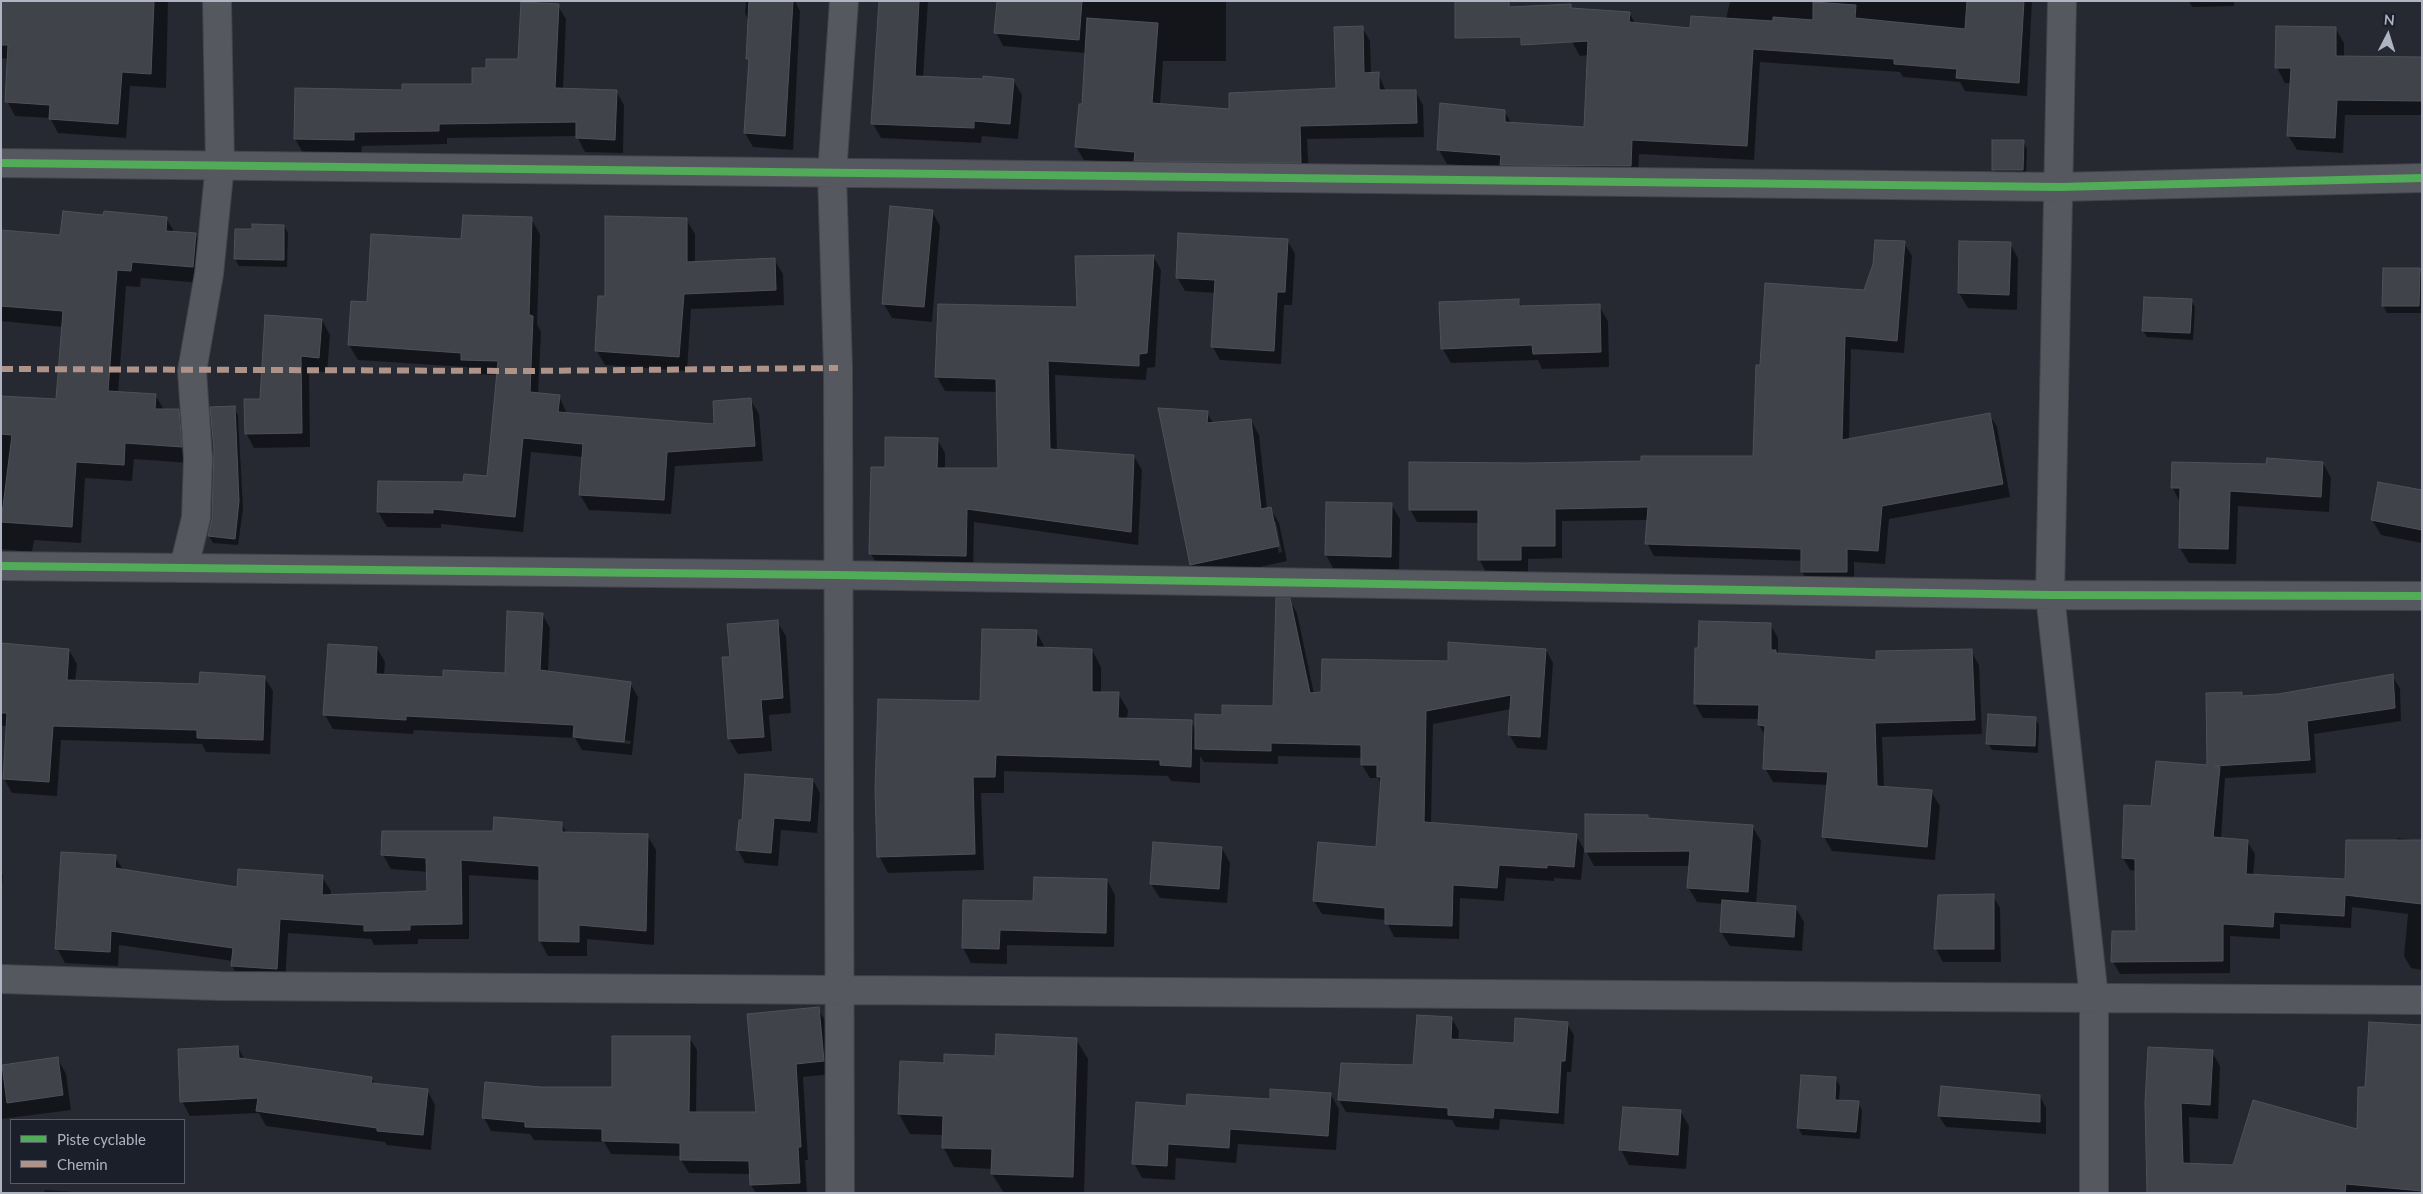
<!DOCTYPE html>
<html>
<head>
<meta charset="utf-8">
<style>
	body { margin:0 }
	#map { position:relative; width:2423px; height:1194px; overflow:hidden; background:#262931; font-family:Lato,sans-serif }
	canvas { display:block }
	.frame { position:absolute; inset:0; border:2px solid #afb4c2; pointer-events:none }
	.legend { position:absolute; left:10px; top:1119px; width:175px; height:65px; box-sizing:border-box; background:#1a1f2a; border:1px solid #565b67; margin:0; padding:6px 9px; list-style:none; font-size:15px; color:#afb4c2 }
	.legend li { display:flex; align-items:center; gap:10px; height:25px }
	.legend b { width:25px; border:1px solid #565b67 }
	.north { position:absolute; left:2363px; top:10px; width:50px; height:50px; -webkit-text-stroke:4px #1a1f2a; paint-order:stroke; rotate:5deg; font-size:14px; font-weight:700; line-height:20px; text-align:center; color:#afb4c2 }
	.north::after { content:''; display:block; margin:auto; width:18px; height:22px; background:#afb4c2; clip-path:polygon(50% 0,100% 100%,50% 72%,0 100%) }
</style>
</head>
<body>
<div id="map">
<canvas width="2423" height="1194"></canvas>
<div class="frame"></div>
<ul class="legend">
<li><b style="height:6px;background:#51ab58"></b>Piste cyclable</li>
<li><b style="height:6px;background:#af9288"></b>Chemin</li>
</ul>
<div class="north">N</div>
</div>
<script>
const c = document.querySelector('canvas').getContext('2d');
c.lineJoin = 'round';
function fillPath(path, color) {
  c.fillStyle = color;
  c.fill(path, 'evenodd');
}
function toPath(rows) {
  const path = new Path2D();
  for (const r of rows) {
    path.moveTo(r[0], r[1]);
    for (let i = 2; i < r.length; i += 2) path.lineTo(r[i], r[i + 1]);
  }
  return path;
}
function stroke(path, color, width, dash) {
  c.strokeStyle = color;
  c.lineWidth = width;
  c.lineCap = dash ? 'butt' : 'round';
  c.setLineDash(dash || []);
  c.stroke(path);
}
const shadow = toPath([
	[1,1,168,1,166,88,130,86,126,138,58,133,50,118,15,116,7,101,9,59,1,58],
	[746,1,795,1,800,11,793,150,753,147,745,133,750,62,748,58,749,21,745,13],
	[880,1,928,1,923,78,1013,80,1022,95,1018,139,982,136,981,143,881,138,873,124],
	[998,1,1226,1,1226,61,1163,61,1160,105,1231,111,1337,89,1362,27,1370,41,1371,74,1378,73,1386,91,1415,91,1423,105,1424,137,1307,139,1309,176,1084,160,1076,147,1083,106,1086,53,1003,46,996,32],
	[1730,1,2032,1,2027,96,1965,91,1960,82,1903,77,1900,72,1760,62,1754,160,1639,154,1638,180,1447,164,1439,150,1504,111,1512,124,1585,128,1589,55,1580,56,1572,42,1629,13,1636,24,1692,29,1726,20],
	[2189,1,2234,1,2234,6,2192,7],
	[558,6,566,19,563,89,616,91,624,105,623,153,585,152,577,136,447,138,447,144,362,146,361,154,303,153,295,139,403,91,473,85,487,69,520,60],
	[2335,28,2344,43,2344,58,2422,58,2422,115,2345,115,2343,153,2297,150,2288,135,2291,83,2285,83,2277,68],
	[2023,141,2027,149,2026,177,1997,177,1993,169],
	[932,211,940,226,932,322,892,318,883,303],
	[104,216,166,218,175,233,195,234,205,251,202,283,141,278,140,287,126,286,118,393,156,396,164,410,178,410,188,426,190,463,134,459,132,481,85,478,81,543,34,540,32,552,1,549,1,397,57,400,63,327,1,321,1,231,61,237],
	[531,219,540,234,537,324,541,332,538,394,559,396,567,414,716,426,750,399,759,414,763,461,675,466,671,514,589,510,580,495,583,457,531,452,523,532,441,524,441,528,387,527,378,512,379,483,464,483,488,477,498,375,471,374,467,367,358,360,349,345,369,304,463,240],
	[686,219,695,234,695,263,774,259,783,274,784,305,691,309,687,371,605,365,596,350],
	[284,226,288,233,287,267,239,266,235,259,253,230],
	[1287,240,1295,254,1292,305,1284,305,1281,364,1220,360,1212,346,1216,293,1185,291,1177,277],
	[1904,243,1912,256,1904,353,1851,349,1849,440,1989,414,1997,427,2010,497,1889,519,1885,564,1854,562,1854,585,1810,585,1802,572,1802,561,1654,556,1647,543,1649,520,1562,521,1562,558,1528,559,1528,572,1486,572,1479,559,1479,523,1417,522,1410,509,1524,464,1754,457,1761,366,1865,291],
	[2010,244,2018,258,2017,310,1968,308,1959,293],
	[1153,256,1161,270,1155,367,1147,368,1146,380,1055,375,1057,451,1134,456,1142,470,1138,545,974,522,973,570,879,568,871,554,886,469,937,439,945,453,945,469,999,469,998,392,945,391,937,377,1078,308],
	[2419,270,2422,274,2422,313,2387,313,2383,305],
	[1518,300,1522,307,1599,306,1608,321,1609,367,1542,369,1538,360,1451,363,1442,348],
	[2191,300,2195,307,2193,340,2147,337,2143,330],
	[322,320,330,335,327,372,309,371,310,447,254,448,246,433,261,400],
	[234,408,238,415,243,509,238,545,213,543,209,536,213,519,215,450],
	[1207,413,1213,423,1251,420,1259,435,1267,509,1270,508,1279,523,1287,561,1200,580,1191,565],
	[1273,522,1276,522,1282,552,1279,553],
	[2323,463,2331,478,2329,512,2238,506,2236,564,2189,563,2180,548,2180,502,2172,487,2267,465],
	[2422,492,2422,543,2381,535,2372,520],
	[1391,504,1400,519,1399,572,1334,570,1326,555],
	[1289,599,1297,613,1314,694,1449,662,1546,650,1553,663,1547,750,1517,748,1509,734,1511,709,1433,724,1431,824,1576,836,1584,849,1581,880,1554,878,1554,881,1506,878,1504,901,1460,898,1459,939,1394,937,1386,920,1322,914,1314,901,1377,848,1382,784,1378,778,1370,778,1362,765,1362,758,1278,756,1278,764,1204,762,1200,756,1200,783,1171,781,1168,776,1004,771,1004,793,981,793,984,870,888,873,879,856,981,702,1036,631,1045,648,1092,650,1101,667,1101,693,1118,693,1128,710,1127,719,1191,721,1196,730,1223,716,1274,708],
	[542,614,550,628,548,673,630,683,638,697,632,755,582,750,575,738,414,730,413,734,333,729,325,715,329,646,377,648,385,662,384,675,444,678,506,674],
	[580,736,631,741,630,744,580,739],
	[777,622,786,636,791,713,769,715,772,751,738,754,729,739,731,658],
	[1770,624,1778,638,1778,655,1877,661,1971,651,1979,665,1982,734,1882,737,1884,787,1931,792,1940,806,1935,860,1832,851,1824,837,1828,785,1773,782,1765,768,1766,737,1759,725,1760,719,1703,718,1695,704,1696,650],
	[1,644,69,650,77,664,75,682,200,685,264,677,273,691,270,754,206,752,202,744,61,740,57,796,12,793,4,779,8,726,1,726],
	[2392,676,2400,688,2401,721,2314,734,2316,773,2225,778,2221,839,2247,841,2255,854,2253,876,2347,880,2397,841,2397,838,2422,841,2422,970,2411,968,2404,956,2408,914,2352,907,2351,928,2280,924,2280,939,2230,936,2230,973,2120,974,2113,962,2137,932,2137,871,2130,870,2123,858,2152,807,2208,767,2241,694,2243,697,2279,695],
	[2035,718,2039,725,2038,753,1992,750,1988,743],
	[813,780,820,793,817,833,781,830,778,866,745,863,738,850],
	[1647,816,1649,819,1752,826,1761,841,1756,904,1795,907,1804,922,1802,951,1730,946,1721,932,1723,904,1697,902,1688,887,1690,866,1594,866,1586,851],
	[561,823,567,833,647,835,656,850,654,945,587,939,587,956,548,956,540,941,540,880,469,875,469,939,418,939,418,944,374,945,371,939,288,933,285,983,241,981,232,966,233,961,119,945,118,966,65,963,57,948,115,857,124,871,238,888,322,877,331,891,330,896,428,892,428,872,391,869,383,855,494,832],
	[1222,848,1230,863,1227,903,1160,898,1151,884],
	[1,873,3,875,1,896],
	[1107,880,1115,895,1114,947,1007,945,1007,964,971,963,963,948,1035,902],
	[1939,896,1993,896,2000,908,2001,962,1943,962,1936,949],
	[818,1009,826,1022,831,1074,803,1077,808,1160,805,1160,807,1193,756,1193,751,1185,751,1174,689,1173,681,1160,681,1156,611,1154,604,1142,534,1140,530,1134,491,1131,484,1118,541,1088,613,1088,689,1037,697,1050,696,1114,757,1113],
	[1452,1019,1459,1031,1458,1040,1515,1045,1567,1024,1574,1035,1571,1072,1567,1072,1564,1124,1500,1119,1499,1130,1456,1127,1452,1120,1346,1112,1339,1100,1414,1066],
	[2422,1027,2422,1193,2149,1193,2146,1103,2212,1052,2220,1066,2218,1119,2189,1117,2190,1165,2234,1166,2358,1130,2366,1088],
	[1076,1039,1088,1059,1084,1193,1004,1193,992,1174,993,1169,954,1167,943,1147,943,1135,910,1134,899,1114,946,1064,997,1058],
	[238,1047,245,1061,371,1078,375,1085,427,1090,435,1105,431,1150,387,1145,385,1142,266,1126,259,1113,190,1116,182,1101],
	[58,1059,66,1074,71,1110,1,1119,1,1066],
	[1836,1078,1840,1086,1839,1101,1858,1103,1862,1110,1860,1139,1802,1135,1798,1127],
	[1331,1095,1339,1109,1336,1150,1238,1144,1236,1163,1176,1158,1175,1180,1142,1178,1134,1163,1187,1107],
	[2040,1096,2046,1108,2046,1134,1946,1127,1939,1116],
	[1681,1112,1689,1126,1686,1169,1629,1165,1621,1150],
	[45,1190,88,1193,44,1193]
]);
const building = toPath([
	[1,1,154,1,151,74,122,72,118,124,49,119,50,105,5,102,8,45,1,45,1,1],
	[749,1,793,1,785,136,744,133,749,59,746,59,749,1],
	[879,1,919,1,915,76,983,79,983,76,1014,79,1010,124,974,121,974,128,871,124,879,1],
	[997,1,1082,1,1079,40,994,33,997,1],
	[1455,1,1509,1,1509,7,1571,4,1571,8,1630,12,1629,22,1690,28,1691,16,1773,21,1773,17,1813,20,1813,2,1856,5,1855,18,1965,29,1967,1,2024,1,2019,83,1956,78,1957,69,1894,64,1894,59,1753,49,1747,146,1632,140,1631,166,1500,165,1501,155,1437,150,1440,103,1505,110,1505,122,1584,127,1588,41,1521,45,1521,37,1455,38,1455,1],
	[521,2,559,4,555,88,617,90,615,140,576,138,576,122,439,124,439,131,354,132,354,140,294,139,295,88,402,90,402,84,472,84,472,68,486,68,486,59,518,59,521,2],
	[1087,18,1158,23,1152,103,1229,109,1229,93,1336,88,1334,27,1363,26,1364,73,1379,72,1379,90,1416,90,1417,123,1300,126,1301,163,1134,161,1135,152,1075,147,1079,104,1082,104,1087,18],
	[2276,26,2336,27,2336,56,2422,57,2422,101,2337,100,2335,138,2287,136,2291,68,2275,68,2276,26],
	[1992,140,2024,140,2023,170,1992,170,1992,140],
	[890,206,933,210,924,307,882,304,890,206],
	[63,211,103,215,104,211,167,217,166,231,196,233,193,267,132,262,131,271,117,270,108,391,156,394,155,409,179,409,182,447,125,443,124,465,76,462,72,527,1,522,12,435,1,434,1,396,56,399,63,311,1,306,1,230,60,235,63,211],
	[463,215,532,217,529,315,533,316,530,392,560,395,558,412,714,424,713,401,751,398,755,446,667,452,664,500,579,495,583,444,523,438,515,517,433,509,433,513,377,512,378,481,463,482,464,474,487,476,498,361,461,360,461,353,348,345,351,301,367,302,371,234,461,239,463,215],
	[605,216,687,218,687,262,775,258,776,290,684,294,679,357,595,351,598,296,605,296,605,216],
	[252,224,284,225,284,260,234,259,235,229,252,229,252,224],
	[1178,233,1288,239,1285,292,1277,292,1274,351,1211,347,1215,280,1176,278,1178,233],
	[1875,240,1905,241,1897,341,1845,336,1842,440,1990,413,2003,484,1882,506,1878,551,1847,549,1847,572,1801,572,1801,549,1645,544,1648,507,1555,509,1555,546,1521,546,1521,560,1478,560,1478,510,1409,510,1409,462,1524,463,1641,461,1641,456,1753,456,1756,365,1760,365,1765,283,1864,290,1873,264,1875,240],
	[1959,241,2011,242,2009,295,1958,293,1959,241],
	[1154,255,1147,353,1139,354,1139,366,1048,361,1050,449,1134,455,1131,532,967,509,966,556,869,554,871,467,885,467,885,437,938,438,937,468,998,468,996,379,935,377,938,304,1077,307,1075,256,1154,255],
	[2383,268,2420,268,2419,306,2382,306,2383,268],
	[2144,297,2192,299,2190,333,2142,331,2144,297],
	[1519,299,1519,306,1600,304,1601,352,1533,354,1532,345,1441,349,1439,302,1519,299],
	[265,315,322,319,319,358,301,356,302,433,245,434,244,399,260,399,265,315],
	[235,406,239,501,235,539,208,536,212,519,214,450,210,407,235,406],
	[1158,408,1208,411,1207,423,1251,419,1261,509,1271,507,1279,546,1190,565,1158,408],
	[2267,458,2323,462,2321,497,2230,491,2228,549,2179,548,2180,488,2171,488,2172,462,2266,464,2267,458],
	[2378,482,2422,490,2422,530,2371,520,2378,482],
	[1326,502,1392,503,1391,557,1325,555,1326,502],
	[1276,598,1290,598,1310,693,1321,692,1322,659,1448,661,1448,642,1546,649,1540,737,1508,735,1511,695,1426,711,1424,822,1577,834,1574,867,1547,865,1547,868,1499,865,1497,888,1453,885,1452,926,1385,924,1385,908,1313,901,1318,842,1376,847,1381,777,1377,777,1377,765,1361,765,1361,745,1271,743,1271,751,1195,749,1195,714,1222,715,1222,705,1273,706,1276,598],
	[507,611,543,613,540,670,631,682,624,742,573,737,574,725,406,716,406,720,323,715,328,644,377,647,376,674,443,677,443,670,505,673,507,611],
	[778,620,783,698,761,700,764,737,728,739,722,657,730,657,727,624,778,620],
	[1699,621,1771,623,1771,650,1776,650,1776,653,1876,660,1876,651,1972,649,1975,720,1875,723,1877,786,1932,790,1927,847,1822,837,1828,772,1763,769,1765,726,1758,725,1759,705,1694,704,1695,648,1698,648,1699,621],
	[982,629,1037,630,1036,647,1092,649,1092,692,1119,692,1118,718,1192,720,1191,767,1160,765,1160,760,996,755,995,777,973,777,975,854,877,857,875,789,878,699,980,701,982,629],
	[1,643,69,649,67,680,199,684,200,672,265,676,263,740,197,738,197,730,53,726,49,782,3,779,7,713,1,713,1,643],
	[2393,674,2395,708,2307,721,2310,760,2215,766,2220,767,2213,837,2248,840,2246,874,2345,879,2346,840,2422,840,2422,904,2345,895,2344,916,2274,912,2273,927,2223,924,2223,961,2111,962,2112,931,2136,931,2135,859,2122,858,2124,805,2151,806,2156,761,2207,765,2206,693,2242,692,2242,696,2278,694,2393,674],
	[1988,714,2036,717,2035,746,1986,744,1988,714],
	[745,774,813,779,810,821,774,818,771,853,736,850,739,820,742,820,745,774],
	[1585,814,1648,815,1648,818,1753,825,1748,892,1687,888,1690,851,1585,852,1585,814],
	[494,817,562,822,562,832,648,834,646,931,579,925,579,942,539,941,539,866,461,860,462,924,410,925,410,930,364,931,364,925,280,919,277,969,231,966,233,948,111,931,110,952,55,949,61,852,116,855,115,868,237,887,238,869,323,875,322,895,427,891,426,858,381,855,382,831,493,831,494,817],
	[1153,842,1222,847,1219,889,1150,884,1153,842],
	[1034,877,1107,879,1106,933,1000,930,999,949,962,948,963,900,1033,901,1034,877],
	[1994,894,1994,949,1934,949,1938,895,1994,894],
	[1722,900,1796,906,1794,937,1720,932,1722,900],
	[819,1007,824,1061,796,1064,801,1147,798,1147,800,1183,750,1185,749,1161,680,1160,680,1143,602,1141,602,1129,525,1127,525,1122,482,1118,485,1082,541,1087,612,1087,612,1036,690,1036,689,1112,756,1112,747,1014,819,1007],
	[1417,1015,1452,1017,1451,1039,1514,1043,1515,1018,1568,1022,1565,1061,1561,1061,1558,1113,1494,1108,1493,1118,1448,1115,1448,1108,1338,1100,1341,1063,1413,1065,1417,1015],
	[2369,1022,2422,1025,2422,1191,2346,1184,2345,1193,2147,1193,2145,1103,2148,1047,2213,1050,2210,1105,2181,1103,2183,1163,2233,1165,2253,1100,2357,1129,2358,1087,2365,1087,2369,1022],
	[996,1034,1077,1038,1073,1177,991,1174,992,1149,942,1148,943,1116,898,1114,900,1061,944,1063,944,1054,995,1056,996,1034],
	[238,1046,239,1058,372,1077,371,1083,428,1089,423,1135,377,1131,377,1128,256,1111,258,1098,180,1102,178,1049,238,1046],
	[58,1057,63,1095,7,1103,2,1065,58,1057],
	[1801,1075,1836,1077,1835,1100,1859,1101,1856,1132,1797,1128,1801,1075],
	[1941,1086,2040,1095,2040,1122,1938,1116,1941,1086],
	[1270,1089,1331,1093,1328,1136,1230,1129,1229,1148,1168,1144,1167,1166,1132,1164,1136,1102,1186,1106,1187,1094,1270,1099,1270,1089],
	[1623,1107,1681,1110,1678,1155,1619,1150,1623,1107]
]);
const street = toPath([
	[2062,1,2050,595,2094,998,2094,1193],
	[1,163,2059,187,2422,178],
	[1,566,838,575,2050,595,2422,596],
	[184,567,196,518,198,458,192,371,209,274,220,164,217,1],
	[1,979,220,986,2422,1000],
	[840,1193,838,368,832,174,844,1]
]);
const quiet = toPath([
	[1,369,525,371,838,368]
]);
const cycleway = toPath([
	[1,163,2059,187,2422,178],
	[1,566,838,575,2050,595,2422,596]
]);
fillPath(shadow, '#0007');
fillPath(building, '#404349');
stroke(building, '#4d5159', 1);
stroke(street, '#42444a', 30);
stroke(street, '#56585f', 28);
stroke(quiet, '#af9288', 6, [12, 6]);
stroke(cycleway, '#51ab58', 8);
</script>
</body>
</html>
